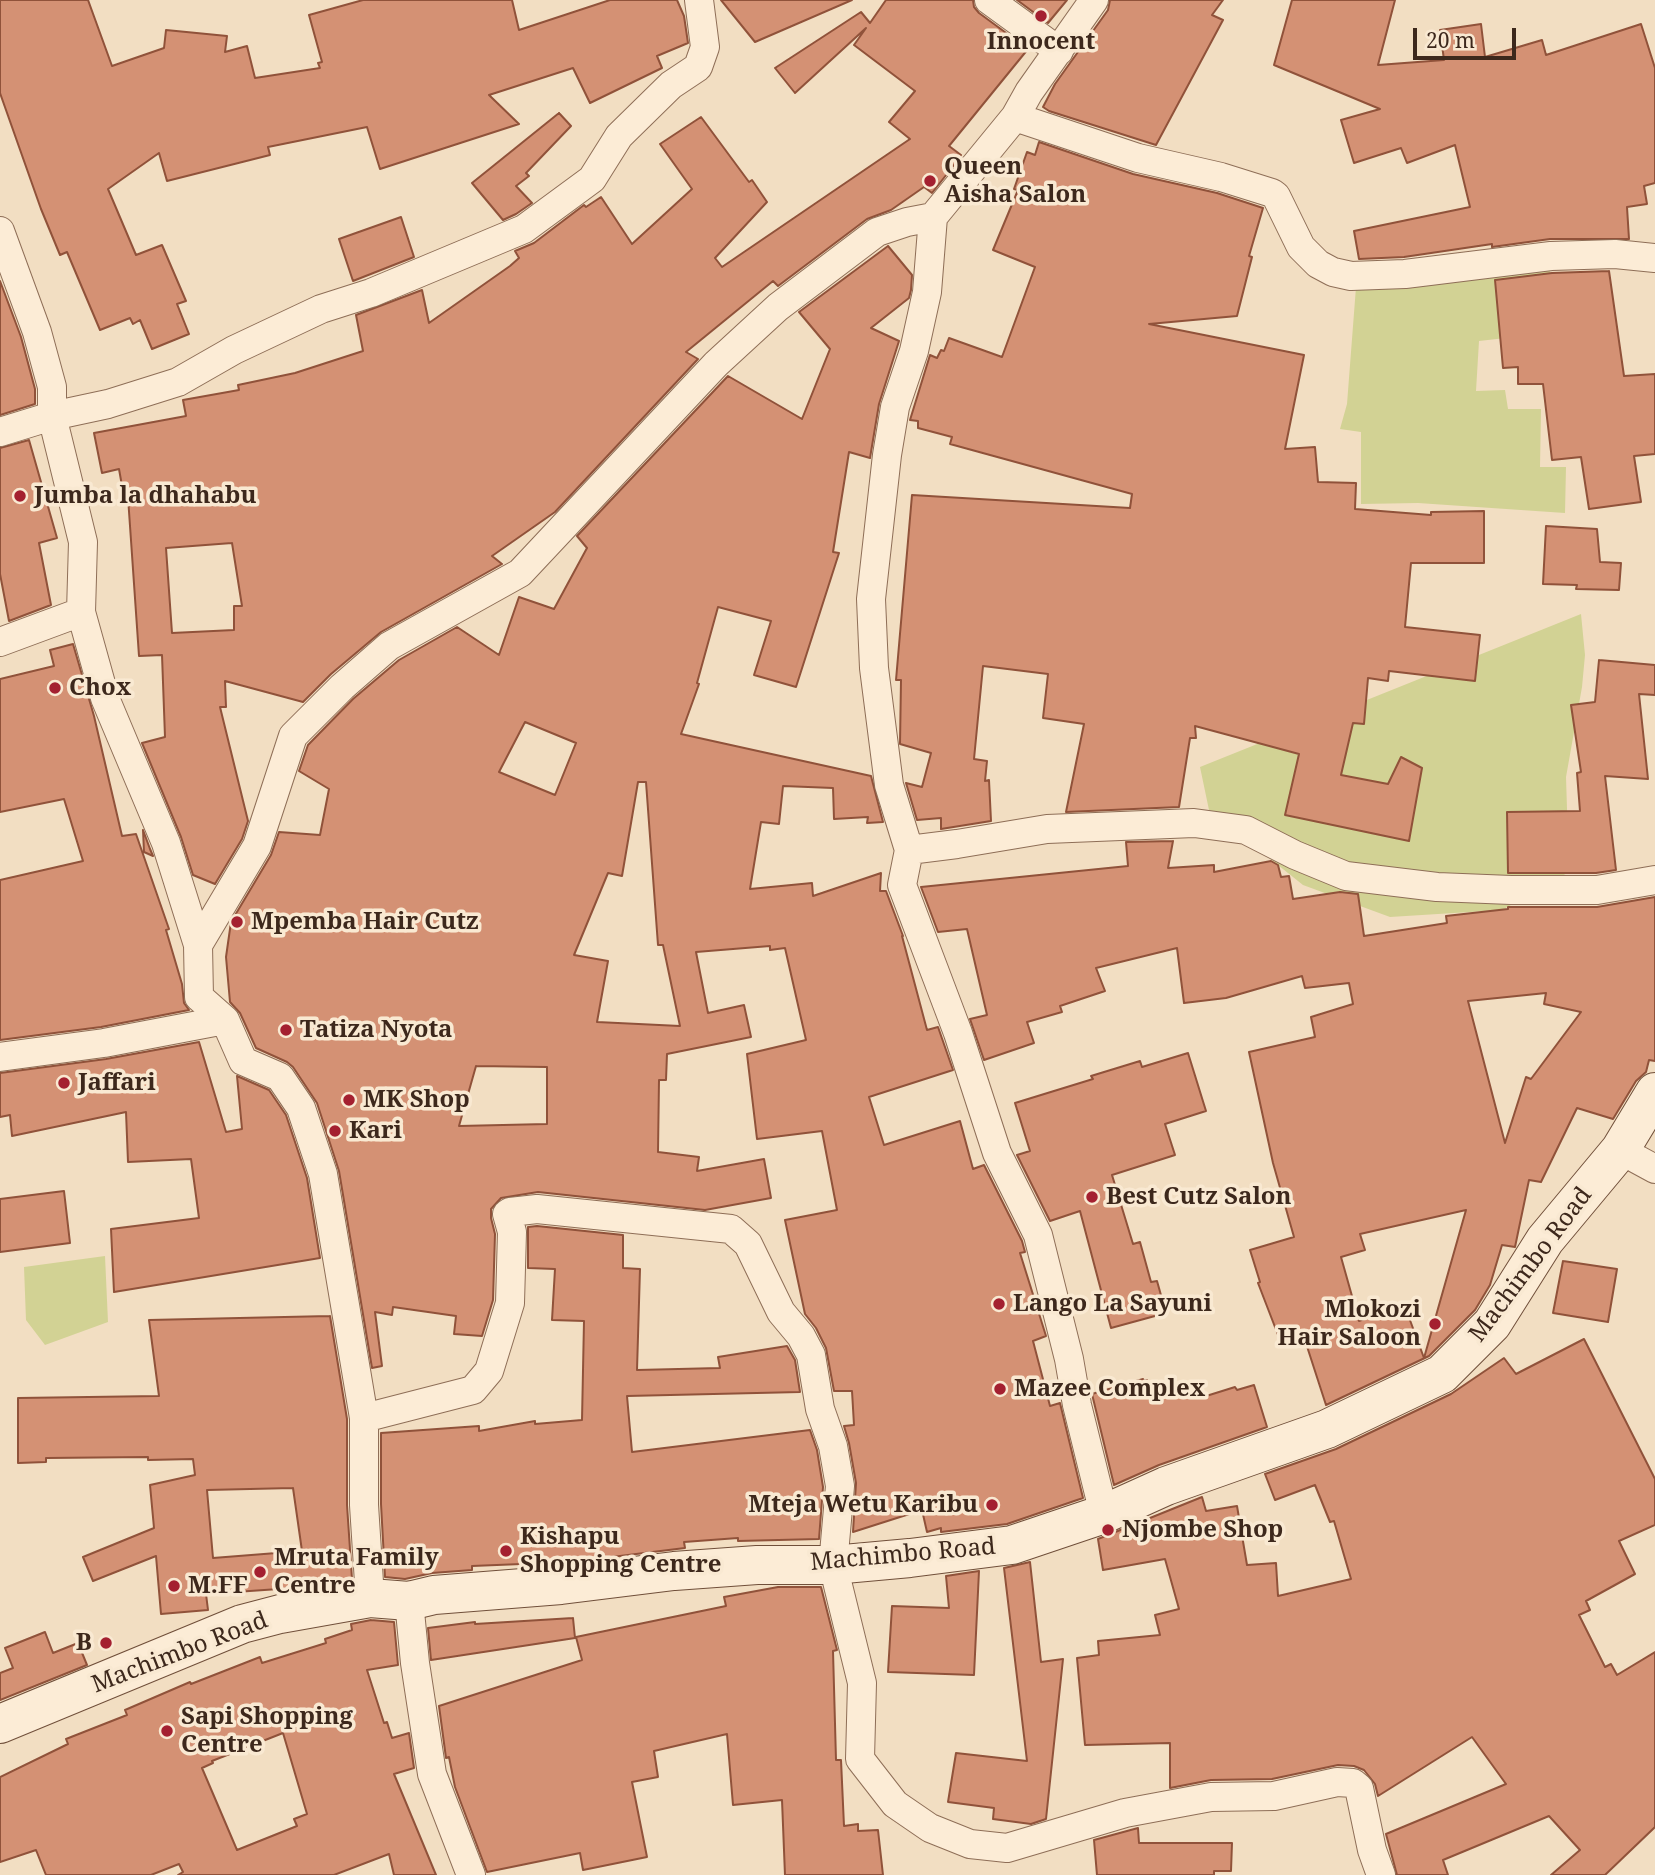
<!DOCTYPE html>
<html>
<head>
<meta charset="utf-8">
<style>
	body { margin:0 }
	#map { position:relative; width:1655px; height:1875px; overflow:hidden; background:#f2dec2; font-family:"Noto Serif",serif }
	canvas { display:block }
	.scale { position:absolute; left:1413px; top:28px; width:103px; height:32px; box-sizing:border-box; border:4px solid #3d281c; border-top:0; padding-left:9px; font-size:21px; line-height:24px; white-space:nowrap; color:#3d281c; -webkit-text-stroke:5px #f9e9d2; paint-order:stroke }
</style>
</head>
<body>
<div id="map">
<canvas width="1655" height="1875"></canvas>
<div class="scale">20 m</div>
</div>
<script>
const c = document.querySelector('canvas').getContext('2d');
c.lineJoin = 'round';
function fillPath(path, color) {
  c.fillStyle = color;
  c.fill(path, 'evenodd');
}
function toPath(rows) {
  const path = new Path2D();
  for (const r of rows) {
    path.moveTo(r[0], r[1]);
    for (let i = 2; i < r.length; i += 2) path.lineTo(r[i], r[i + 1]);
  }
  return path;
}
function stroke(path, color, width, dash) {
  c.strokeStyle = color;
  c.lineWidth = width;
  c.lineCap = dash ? 'butt' : 'round';
  c.setLineDash(dash || []);
  c.stroke(path);
}
function label(font, color, halo, rows, align = 'center') {
  c.font = font + ' "Noto Serif",serif';
  c.lineWidth = 7;
  c.setLineDash([]);
  c.textBaseline = 'middle';
  c.strokeStyle = halo;
  c.fillStyle = color;
  for (const [text, x, y, turn = 0] of rows) {
    c.save();
    c.translate(x, y);
    c.rotate((+turn || 0) * Math.PI / 180);
    c.textAlign = isNaN(turn) ? turn : align;
    if (halo) c.strokeText(text, 0, 0);
    c.fillText(text, 0, 0);
    c.restore();
  }
}
const green = toPath([
	[1549,264,1559,332,1479,341,1476,391,1505,390,1508,409,1541,409,1540,467,1566,467,1565,513,1418,503,1361,504,1361,432,1340,429,1347,404,1356,287],
	[1581,614,1585,655,1582,687,1566,777,1569,872,1502,910,1390,917,1303,885,1209,810,1200,767],
	[105,1256,108,1322,45,1345,26,1320,24,1267]
]);
const building = toPath([
	[0,0,88,0,112,66,164,48,166,30,227,36,225,52,247,46,255,78,320,68,318,63,322,62,309,15,363,0,512,0,519,30,610,0,677,0,684,16,688,43,657,56,662,68,590,103,573,68,489,95,519,124,380,169,367,127,268,147,270,155,167,181,159,153,108,189,136,255,162,245,186,301,177,304,189,334,152,349,140,320,133,324,130,318,100,330,67,252,60,255,41,209,0,93,0,0],
	[721,0,852,0,755,42,721,0],
	[886,0,973,0,974,7,979,13,1028,49,949,146,961,155,954,165,932,193,924,187,891,210,867,219,778,286,773,281,686,352,698,359,555,512,492,556,502,564,381,632,331,674,303,702,225,681,226,707,220,707,248,821,242,839,215,884,193,875,181,837,142,743,165,737,162,655,139,656,128,497,124,497,119,469,102,473,94,433,186,416,183,400,239,390,238,385,295,373,363,351,356,315,422,290,429,323,510,266,519,258,515,251,534,243,584,205,586,207,601,197,632,244,692,189,660,144,701,117,749,182,752,180,767,202,715,258,722,267,910,139,889,122,915,91,854,45,866,28,795,93,775,68,861,12,870,23,886,0],
	[232,543,242,606,234,606,234,630,172,633,166,548,232,543],
	[1017,0,1067,0,1048,23,1017,0],
	[1110,0,1223,0,1212,15,1223,20,1156,145,1049,111,1043,107,1055,84,1108,10,1110,0],
	[1292,0,1395,0,1378,65,1444,60,1440,30,1481,24,1485,57,1542,40,1546,55,1641,24,1655,68,1655,183,1644,186,1647,204,1627,207,1629,239,1550,239,1492,247,1492,244,1404,257,1359,259,1354,231,1470,207,1455,145,1407,163,1401,148,1354,163,1341,120,1380,109,1274,65,1292,0],
	[559,113,571,126,526,173,529,176,516,186,532,203,516,214,503,220,472,183,559,113],
	[1039,142,1133,174,1217,193,1263,208,1249,256,1252,257,1237,316,1149,324,1304,355,1285,449,1315,447,1318,482,1356,483,1355,509,1431,515,1431,512,1484,511,1484,563,1411,563,1405,627,1480,635,1475,681,1389,671,1388,681,1368,678,1364,724,1353,723,1341,775,1388,784,1401,757,1422,768,1409,841,1285,815,1299,754,1195,726,1196,738,1190,738,1179,807,1066,812,1084,724,1043,718,1048,674,983,666,974,759,987,761,985,781,989,780,991,821,941,829,941,818,917,820,906,783,922,787,931,753,900,744,901,680,896,680,912,495,1130,508,1132,494,950,444,952,437,918,428,918,421,910,420,930,355,937,358,941,350,944,351,949,338,1002,357,1035,267,993,250,1018,190,1014,189,1027,152,1035,155,1039,142],
	[401,217,414,257,353,281,339,239,401,217],
	[888,246,912,275,911,290,909,298,871,328,899,341,879,404,870,458,849,452,833,552,839,553,796,687,754,675,771,621,718,607,697,683,699,684,681,734,871,776,883,822,867,823,868,817,834,819,833,788,783,786,779,824,761,822,750,889,812,883,813,896,881,873,880,891,886,891,903,936,902,936,927,1030,938,1027,953,1070,869,1097,884,1145,960,1121,973,1169,984,1165,1022,1241,1025,1252,1020,1253,1046,1336,1033,1341,1050,1406,1060,1403,1083,1498,1007,1524,941,1532,941,1528,927,1532,922,1510,853,1532,856,1483,849,1443,844,1426,854,1425,852,1391,834,1391,826,1348,816,1328,805,1314,785,1220,837,1210,822,1131,757,1139,747,1054,806,1040,785,948,770,950,770,946,696,952,708,1013,744,1005,751,1037,667,1054,666,1080,659,1080,658,1152,699,1157,697,1171,764,1159,771,1198,705,1210,538,1192,501,1198,491,1209,491,1218,495,1234,493,1300,482,1336,454,1334,456,1316,393,1307,392,1315,375,1312,382,1366,372,1368,339,1171,317,1103,293,1067,287,1062,256,1048,240,1013,230,1002,226,957,231,922,271,855,279,832,320,835,329,789,299,771,308,745,353,699,399,660,457,627,499,655,519,597,554,609,587,548,577,536,728,376,802,419,830,349,799,312,888,246],
	[525,722,576,743,555,795,499,772,525,722],
	[638,782,646,782,658,945,663,945,680,1026,597,1022,608,961,574,955,608,873,622,876,638,782],
	[476,1066,547,1067,547,1124,459,1126,476,1066],
	[1609,271,1624,376,1655,374,1655,454,1634,456,1641,502,1589,509,1581,457,1552,460,1543,384,1518,384,1518,367,1503,368,1495,280,1552,273,1609,271],
	[0,281,21,337,35,389,35,404,0,415,0,281],
	[29,440,57,538,39,543,51,605,9,621,0,574,0,448,29,440],
	[1546,526,1597,529,1600,562,1621,563,1619,590,1576,589,1577,585,1543,584,1546,526],
	[73,644,94,716,122,836,136,834,169,929,166,930,182,984,184,1003,189,1010,101,1027,0,1040,0,880,83,861,64,799,0,812,0,679,54,666,50,650,73,644],
	[1599,660,1655,665,1655,695,1639,694,1648,779,1605,776,1616,870,1596,873,1508,873,1507,812,1580,811,1577,773,1581,772,1571,705,1595,702,1599,660],
	[143,830,150,849,153,856,144,852,143,830],
	[1173,841,1168,868,1214,865,1214,872,1271,861,1278,865,1281,877,1289,876,1293,899,1340,892,1358,894,1364,936,1447,923,1446,916,1508,909,1508,907,1597,907,1655,897,1655,1061,1649,1060,1646,1072,1636,1081,1613,1119,1577,1108,1541,1182,1529,1180,1515,1247,1502,1245,1490,1285,1475,1310,1429,1356,1326,1405,1302,1331,1280,1340,1258,1283,1260,1282,1250,1250,1294,1237,1273,1163,1249,1052,1315,1037,1311,1017,1353,1004,1349,983,1305,988,1302,976,1226,998,1184,1003,1177,948,1096,968,1105,991,1060,1006,1062,1012,1027,1022,1034,1043,984,1060,970,1019,987,1015,967,929,938,932,921,887,1128,866,1126,842,1173,841],
	[1546,993,1544,1004,1581,1012,1531,1079,1526,1077,1505,1143,1468,1001,1546,993],
	[1466,1210,1424,1358,1404,1304,1359,1321,1341,1257,1365,1250,1360,1234,1466,1210],
	[199,1042,226,1132,242,1129,237,1076,269,1090,286,1115,307,1178,320,1258,114,1292,111,1229,199,1218,191,1159,128,1162,126,1112,12,1136,10,1115,0,1117,0,1073,106,1059,199,1042],
	[1188,1053,1206,1111,1165,1124,1175,1155,1112,1175,1133,1244,1140,1242,1151,1282,1157,1281,1166,1313,1111,1328,1080,1211,1050,1221,1017,1155,1030,1151,1015,1103,1093,1079,1091,1076,1140,1061,1142,1067,1188,1053],
	[64,1191,70,1243,0,1252,0,1199,64,1191],
	[537,1226,623,1235,623,1268,640,1269,637,1370,720,1368,718,1357,787,1346,795,1360,800,1392,627,1396,632,1452,810,1430,817,1450,823,1487,819,1539,738,1541,738,1538,684,1542,685,1548,571,1562,472,1566,472,1570,432,1573,405,1579,385,1577,381,1504,381,1433,479,1426,479,1431,535,1421,535,1424,582,1420,584,1321,552,1320,555,1269,528,1268,528,1227,537,1226],
	[1563,1261,1617,1269,1608,1322,1553,1313,1563,1261],
	[330,1316,347,1419,347,1505,352,1579,308,1587,206,1594,208,1610,161,1614,156,1556,93,1581,83,1557,154,1528,150,1485,195,1475,193,1459,148,1460,148,1457,46,1458,46,1462,18,1463,18,1398,159,1396,149,1320,330,1316],
	[293,1488,302,1551,213,1558,207,1490,293,1488],
	[1584,1339,1655,1479,1655,1525,1619,1541,1635,1574,1586,1601,1590,1610,1579,1615,1605,1667,1611,1664,1617,1675,1655,1652,1655,1827,1605,1875,1551,1875,1580,1850,1549,1816,1443,1860,1448,1875,1397,1875,1386,1834,1506,1784,1472,1737,1378,1796,1375,1784,1364,1770,1354,1766,1338,1765,1272,1779,1211,1780,1170,1788,1170,1743,1085,1745,1077,1658,1099,1655,1098,1641,1160,1635,1155,1615,1179,1609,1165,1559,1103,1570,1098,1539,1202,1497,1206,1511,1237,1506,1247,1565,1276,1563,1278,1596,1351,1579,1334,1521,1330,1522,1315,1485,1275,1500,1265,1474,1336,1449,1451,1394,1504,1358,1516,1374,1584,1339],
	[1143,1379,1144,1381,1147,1380,1151,1396,1199,1382,1203,1397,1235,1387,1237,1390,1254,1385,1267,1427,1159,1465,1114,1485,1092,1394,1143,1379],
	[1030,1562,1041,1662,1063,1659,1046,1819,1031,1824,993,1819,994,1808,948,1802,956,1753,1027,1761,1004,1568,1030,1562],
	[979,1571,974,1675,888,1672,892,1606,949,1608,946,1576,979,1571],
	[778,1587,821,1587,837,1650,833,1651,836,1760,841,1760,844,1826,858,1824,858,1831,878,1830,883,1875,785,1875,782,1800,733,1805,727,1734,654,1751,658,1777,632,1782,647,1857,583,1870,580,1853,487,1872,455,1787,449,1757,446,1758,439,1706,582,1660,576,1637,726,1606,724,1597,778,1587],
	[573,1618,575,1638,431,1660,428,1628,475,1622,475,1624,573,1618],
	[371,1620,394,1622,398,1665,367,1670,384,1723,387,1722,392,1738,409,1733,414,1768,394,1774,436,1875,394,1875,389,1854,334,1875,178,1875,183,1872,179,1864,151,1875,46,1875,36,1850,0,1862,0,1777,68,1744,66,1739,127,1715,125,1710,190,1682,191,1684,260,1657,262,1663,326,1643,325,1639,352,1630,351,1624,371,1620],
	[283,1733,307,1814,294,1819,297,1826,237,1850,202,1768,213,1763,212,1761,283,1733],
	[45,1632,53,1653,78,1643,87,1665,0,1700,0,1673,13,1668,5,1648,45,1632],
	[1138,1828,1139,1843,1232,1843,1231,1871,1214,1871,1214,1875,1097,1875,1094,1840,1138,1828]
]);
const street = toPath([
	[989,0,1059,51],
	[1094,0,1029,92,1015,117,933,217,927,292,914,351,895,407,887,455,871,599,874,668,889,785,909,850,902,885,958,1033,997,1153,1038,1235,1069,1359,1077,1405,1104,1514],
	[1015,117,1138,158,1221,177,1272,193,1276,196,1301,247,1318,264,1333,272,1351,276,1405,274,1551,256,1615,254,1655,258],
	[0,231,37,332,52,387,52,416,83,542,81,612,105,698,166,843,198,945,199,997,225,1020,243,1061,280,1077,301,1108,323,1174,364,1418,364,1505,370,1598],
	[0,432,52,416,108,404,178,382,234,350,321,309,371,293,524,229,592,179,619,136,671,85,698,67,705,47,699,0],
	[0,642,81,612],
	[909,850,957,844,1047,829,1194,823,1246,830,1295,855,1346,876,1437,887,1511,890,1597,890,1655,880],
	[198,945,257,846,293,736,342,687,389,646,520,573,716,364,778,307,877,232,907,222,933,217],
	[0,1057,104,1043,225,1020],
	[1620,1150,1655,1169],
	[364,1418,473,1390,489,1371,510,1303,512,1232,507,1214,510,1212,537,1209,731,1229,748,1244,781,1312,801,1336,811,1355,820,1409,833,1446,840,1486,833,1565,862,1683,860,1759,895,1804,930,1828,970,1844,1007,1848,1125,1813,1211,1797,1274,1796,1337,1782,1353,1783,1359,1788,1372,1850,1381,1875],
	[409,1601,415,1663,432,1774,471,1875]
]);
const secondary = toPath([
	[0,1724,242,1624,280,1614,370,1598,409,1601,434,1595,561,1585,674,1571,757,1565,833,1565,910,1558,1012,1545,1104,1514,1166,1486,1327,1429,1442,1374,1492,1324,1545,1240,1620,1150,1655,1092]
]);
const markers = [
	[1041,16,7,"#a42030"],
	[930,181,7,"#a42030"],
	[20,496,7,"#a42030"],
	[55,688,7,"#a42030"],
	[237,922,7,"#a42030"],
	[286,1030,7,"#a42030"],
	[64,1083,7,"#a42030"],
	[349,1100,7,"#a42030"],
	[335,1131,7,"#a42030"],
	[1092,1197,7,"#a42030"],
	[999,1304,7,"#a42030"],
	[1435,1324,7,"#a42030"],
	[1000,1389,7,"#a42030"],
	[992,1505,7,"#a42030"],
	[1108,1530,7,"#a42030"],
	[506,1551,7,"#a42030"],
	[260,1572,7,"#a42030"],
	[174,1586,7,"#a42030"],
	[106,1643,7,"#a42030"],
	[167,1731,7,"#a42030"]
];
const poiNames = [
	["Innocent",1041,42,"center"],
	["Queen",944,167],
	["Aisha Salon",944,195],
	["Jumba la dhahabu",34,496],
	["Chox",69,688],
	["Mpemba Hair Cutz",251,922],
	["Tatiza Nyota",300,1030],
	["Jaffari",78,1083],
	["MK Shop",363,1100],
	["Kari",349,1131],
	["Best Cutz Salon",1106,1197],
	["Lango La Sayuni",1013,1304],
	["Mlokozi",1421,1310,"right"],
	["Hair Saloon",1421,1338,"right"],
	["Mazee Complex",1014,1389],
	["Mteja Wetu Karibu",978,1505,"right"],
	["Njombe Shop",1122,1530],
	["Kishapu",520,1537],
	["Shopping Centre",520,1565],
	["Mruta Family",274,1558],
	["Centre",274,1586],
	["M.FF",188,1586],
	["B",92,1643,"right"],
	["Sapi Shopping",181,1717],
	["Centre",181,1745]
];
const streetNames = [
	["Machimbo Road",1531,1265,-53],
	["Machimbo Road",903,1555,-5],
	["Machimbo Road",180,1653,-21]
];
fillPath(green, '#d2d294');
fillPath(building, '#d49174');
stroke(building, '#90523a', 2);
stroke(street, '#8e6e57', 30);
stroke(secondary, '#704f3a', 40);
stroke(street, '#fcecd6', 28);
stroke(secondary, '#fcecd6', 38);
for (const [x, y, r, color] of markers) {
  const dot = new Path2D();
  dot.arc(x, y, r, 0, 2 * Math.PI);
  c.fillStyle = color;
  c.fill(dot);
  stroke(dot, '#f9e9d2', 2.5);
}
label('bold 24px', '#3d281c', '#f9e9d2', poiNames, 'left');
label('24px', '#3d281c', '#f9e9d2', streetNames);
</script>
</body>
</html>
